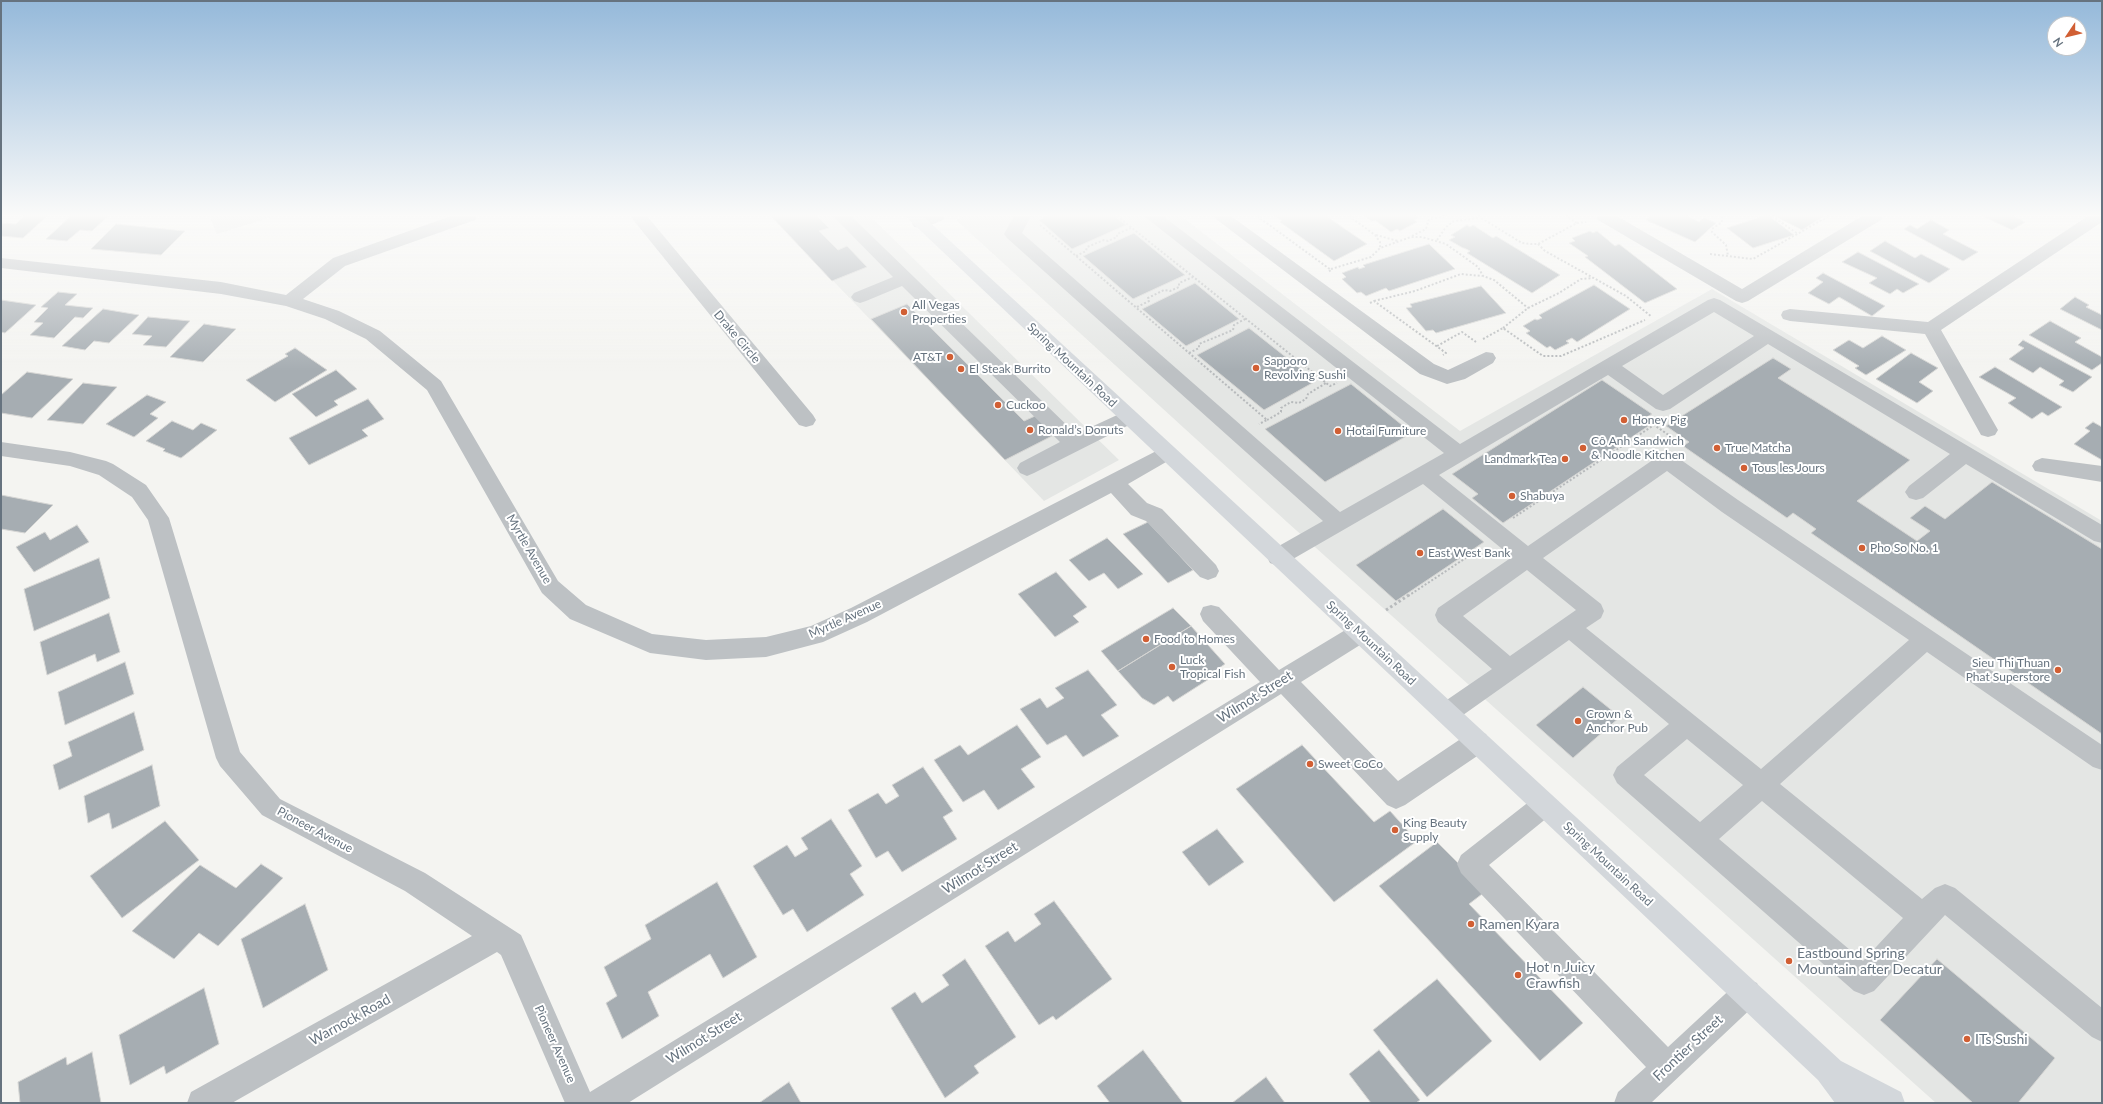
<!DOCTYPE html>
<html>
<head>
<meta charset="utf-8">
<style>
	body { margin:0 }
	#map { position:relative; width:2103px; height:1104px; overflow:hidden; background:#f4f4f1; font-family:Lato,sans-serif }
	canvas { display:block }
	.frame { position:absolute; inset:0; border:2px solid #66737f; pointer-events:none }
	.north { position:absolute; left:2047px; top:16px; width:40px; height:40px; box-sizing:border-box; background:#fff; border:1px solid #c2c7cc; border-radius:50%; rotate:235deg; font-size:11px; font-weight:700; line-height:16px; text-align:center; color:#66737f }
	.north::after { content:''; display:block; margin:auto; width:14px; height:18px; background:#d15f34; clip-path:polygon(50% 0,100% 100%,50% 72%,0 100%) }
</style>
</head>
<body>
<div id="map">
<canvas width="2103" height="1104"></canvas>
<div class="frame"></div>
<div class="north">N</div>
</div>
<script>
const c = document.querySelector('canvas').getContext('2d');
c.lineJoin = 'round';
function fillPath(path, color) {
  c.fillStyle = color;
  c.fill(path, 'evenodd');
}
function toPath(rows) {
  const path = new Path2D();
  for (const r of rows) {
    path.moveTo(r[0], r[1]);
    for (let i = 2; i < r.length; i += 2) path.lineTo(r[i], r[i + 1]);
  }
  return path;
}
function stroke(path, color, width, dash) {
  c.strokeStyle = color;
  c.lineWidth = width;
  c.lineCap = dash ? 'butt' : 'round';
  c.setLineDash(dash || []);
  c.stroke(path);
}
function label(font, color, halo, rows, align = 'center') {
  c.font = font + ' Lato,sans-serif';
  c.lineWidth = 4;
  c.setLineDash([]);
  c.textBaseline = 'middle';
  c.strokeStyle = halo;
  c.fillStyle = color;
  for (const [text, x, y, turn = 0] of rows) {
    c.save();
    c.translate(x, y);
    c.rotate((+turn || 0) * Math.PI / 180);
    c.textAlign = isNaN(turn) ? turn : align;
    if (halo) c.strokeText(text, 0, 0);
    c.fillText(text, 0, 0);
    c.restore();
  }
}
const built = toPath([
	[209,216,275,216,217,234],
	[771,216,870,216,1119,460,1044,501],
	[965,216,1181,216,1460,431,1712,289,2102,521,2102,1103,1936,1103,1287,522,956,220]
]);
const building = toPath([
	[24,216,47,216,23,238,1,236,1,223,16,224,24,216],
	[71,216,108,216,92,231,80,230,67,241,46,239,71,216],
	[771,216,817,216,829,228,819,231,838,250,847,246,867,267,832,281,771,216],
	[1048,216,1114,216,1126,225,1072,249,1039,220,1048,216],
	[1274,216,1326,216,1367,244,1334,261,1280,222,1282,220,1274,216],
	[1364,216,1415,216,1418,218,1414,220,1417,222,1400,231,1397,229,1391,232,1375,220,1372,221,1364,216],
	[1651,216,1687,216,1699,222,1704,218,1716,223,1695,242,1646,220,1651,216],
	[1764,216,1769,216,1794,235,1753,248,1727,228,1764,216],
	[1775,216,1824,216,1802,230,1775,216],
	[1983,216,2013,216,2025,222,2012,230,1983,216],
	[1931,220,1949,230,1943,234,1978,252,1963,261,1904,229,1910,225,1917,229,1931,220],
	[116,224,185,231,161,255,91,249,116,224],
	[1467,225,1470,227,1473,225,1493,238,1496,236,1560,275,1532,293,1467,253,1470,251,1464,248,1463,248,1449,240,1455,237,1451,235,1467,225],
	[1590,231,1593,233,1597,231,1615,246,1619,244,1677,289,1645,303,1585,257,1588,256,1569,243,1575,241,1572,238,1590,231],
	[1134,233,1185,275,1133,299,1083,256,1134,233],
	[1885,241,1915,258,1921,254,1950,269,1929,283,1870,251,1885,241],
	[1429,244,1455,269,1389,291,1386,288,1366,296,1361,292,1357,293,1342,279,1346,277,1342,273,1358,267,1359,269,1365,267,1363,265,1429,244],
	[1858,252,1919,284,1903,293,1897,289,1890,294,1869,283,1877,278,1842,262,1858,252],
	[1823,273,1885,306,1872,316,1839,297,1829,304,1808,293,1823,282,1816,278,1823,273],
	[1195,283,1239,319,1186,346,1142,309,1195,283],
	[1594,285,1630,309,1577,342,1572,338,1566,341,1569,343,1555,350,1550,346,1547,348,1526,333,1530,331,1523,326,1535,319,1537,320,1542,318,1539,315,1594,285],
	[1481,286,1506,313,1436,333,1433,330,1426,331,1406,308,1412,307,1410,304,1481,286],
	[58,292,77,294,65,305,93,308,83,318,75,317,54,338,30,335,43,323,34,322,48,308,41,307,58,292],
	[2075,297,2089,305,2086,307,2102,315,2102,330,2060,309,2075,297],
	[1,300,36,305,5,333,1,332,1,300],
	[907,304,1024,421,1035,416,1054,435,1005,460,871,319,907,304],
	[103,309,139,315,109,343,94,341,85,350,62,346,103,309],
	[148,317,190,321,166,347,143,345,152,336,132,334,148,317],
	[2050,321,2081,338,2075,342,2102,357,2102,363,2092,370,2029,335,2050,321],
	[204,324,236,329,203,362,170,357,204,324],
	[1249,328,1316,381,1264,410,1197,355,1249,328],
	[1882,336,1906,350,1866,375,1855,368,1859,366,1833,350,1849,340,1863,348,1882,336],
	[2023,340,2092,377,2073,392,2059,385,2064,381,2040,367,2033,373,2009,359,2024,348,2018,345,2023,340],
	[295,348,327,370,275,402,246,380,288,356,285,354,295,348],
	[1911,353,1938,368,1919,382,1933,391,1917,403,1876,379,1911,353],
	[1773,358,1791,369,1778,378,1910,460,1857,501,1917,541,1930,531,1910,518,1925,506,1945,519,1992,482,2102,549,2102,734,1811,533,1816,529,1793,513,1787,518,1683,446,1689,442,1666,426,1773,358],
	[1995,367,2062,407,2048,416,2042,412,2032,419,2008,403,2016,398,1979,377,1995,367],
	[336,370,357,389,334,401,338,405,316,417,292,394,336,370],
	[27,372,73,379,32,418,1,413,1,395,27,372],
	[1602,380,1652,414,1642,420,1650,425,1503,523,1472,498,1478,494,1452,474,1602,380],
	[83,383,117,387,83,424,47,420,83,383],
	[1351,384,1412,433,1325,482,1265,429,1351,384],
	[147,395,166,402,150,414,158,418,134,437,106,424,147,395],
	[368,399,384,419,362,430,368,436,309,465,289,438,368,399],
	[172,421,193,430,201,423,217,430,181,458,163,451,165,449,146,441,172,421],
	[2093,422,2102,427,2102,460,2074,444,2090,431,2085,428,2093,422],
	[1,495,53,505,25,533,1,529,1,495],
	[1443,509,1484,542,1396,601,1356,565,1443,509],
	[1148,522,1193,570,1168,583,1123,534,1148,522],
	[77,525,89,542,34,572,16,547,45,532,50,540,77,525],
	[1107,538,1143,574,1118,589,1104,573,1089,581,1069,560,1107,538],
	[99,558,110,598,34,631,24,589,99,558],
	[1056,572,1087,607,1073,616,1079,622,1055,637,1018,594,1056,572],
	[1173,608,1191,626,1118,671,1101,651,1173,608],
	[109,613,120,652,97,662,95,654,47,675,40,642,109,613],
	[1191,626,1225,664,1206,677,1209,679,1173,702,1168,696,1154,705,1142,698,1118,671,1191,626],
	[125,662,134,694,65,725,58,692,125,662],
	[1088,670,1117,705,1101,715,1119,736,1083,757,1066,735,1047,745,1020,709,1040,698,1047,708,1064,698,1055,688,1088,670],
	[1583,687,1620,717,1573,758,1536,725,1583,687],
	[134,712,144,750,59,790,53,765,72,756,68,742,134,712],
	[1017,725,1041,757,1021,769,1035,787,998,810,984,790,963,802,934,760,960,745,968,755,1017,725],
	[1302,745,1374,822,1390,811,1417,841,1334,902,1236,789,1302,745],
	[152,765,160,806,112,829,109,813,88,823,84,796,152,765],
	[923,767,953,811,943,817,957,839,902,872,888,851,876,858,848,810,878,793,886,804,899,796,892,785,923,767],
	[831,819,862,866,850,874,864,895,807,932,793,909,783,915,753,866,787,845,795,857,808,849,801,838,831,819],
	[165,821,199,860,122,918,90,876,165,821],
	[1217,829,1244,862,1209,886,1182,852,1217,829],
	[1437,842,1486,891,1469,904,1583,1023,1540,1061,1379,886,1437,842],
	[261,864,283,878,218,946,199,933,174,959,132,931,200,865,236,888,261,864],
	[717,882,757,957,723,978,710,954,648,992,659,1016,622,1039,606,1003,617,996,604,967,651,939,645,925,717,882],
	[1054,901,1112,979,1056,1020,1053,1016,1039,1025,985,946,1008,931,1015,942,1041,924,1034,914,1054,901],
	[305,904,328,970,263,1008,241,939,305,904],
	[965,959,1016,1037,974,1066,979,1073,945,1098,891,1008,915,992,922,1003,949,985,942,975,965,959],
	[1937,959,2055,1058,2018,1103,1973,1103,1880,1020,1937,959],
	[1437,979,1492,1041,1427,1097,1373,1030,1437,979],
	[204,988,219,1044,166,1074,164,1066,130,1085,119,1035,204,988],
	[1143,1050,1183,1103,1110,1103,1097,1086,1143,1050],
	[1379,1050,1420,1100,1416,1103,1371,1103,1349,1074,1379,1050],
	[92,1052,101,1103,20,1103,18,1082,66,1057,67,1065,92,1052],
	[1266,1077,1285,1103,1232,1103,1266,1077],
	[789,1082,801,1103,759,1103,789,1082]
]);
const pathFar1 = toPath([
	[1117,216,1330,386,1337,383],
	[1257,216,1331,270,1328,272],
	[1349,216,1375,235,1380,242,1380,248],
	[1478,216,1522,243,1531,244,1538,244,1577,223,1566,216],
	[1722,216,1722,222,1712,229,1712,232,1726,245,1728,256],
	[1772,216,1798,234],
	[1577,223,1586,222],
	[1040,225,1267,420,1259,424],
	[1376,235,1398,241],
	[1412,236,1426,229,1429,219,1448,216],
	[1437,240,1446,227,1454,221,1479,218],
	[1538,244,1545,251,1626,296,1652,317],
	[1710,254,1753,259,1829,216],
	[1076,256,1086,251,1087,247,1104,240,1108,241,1117,237,1117,234,1131,228],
	[1331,269,1371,257,1380,248,1411,237,1422,237,1446,244,1478,267,1483,276,1494,280,1528,308],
	[1374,301,1415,291,1461,274,1482,276],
	[1370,303,1374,301,1446,353,1443,355],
	[1137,307,1149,301,1148,298,1164,290,1170,291,1179,287,1179,283,1193,277],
	[1503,328,1528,308,1559,293,1581,279,1593,278],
	[1483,339,1503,328,1543,356,1561,356,1645,320],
	[1437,346,1462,332,1476,342],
	[1189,353,1199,348,1199,344,1233,330,1234,325,1245,319],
	[1267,420,1281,412,1281,408,1291,402,1299,403,1306,399,1308,394,1326,383],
	[1513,518,1654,425,1679,442],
	[1408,596,1481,548]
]);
const path = toPath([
	[1386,610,1409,595]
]);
const minor = toPath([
	[451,216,477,216,475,220,345,266,303,299,339,311,380,331,441,381,558,581,586,605,652,634,706,640,766,637,811,626,851,608,1166,446,1173,448,1176,453,1173,458,1128,484,1147,503,1162,509,1216,565,1219,571,1216,577,1208,580,1200,577,1146,521,1131,515,1111,493,867,622,823,642,766,657,706,660,650,653,570,619,542,593,427,390,366,339,325,319,286,306,221,294,1,268,1,258,221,282,286,295,333,258,451,216],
	[630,216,647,216,813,415,816,420,813,425,806,427,799,425,630,216],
	[833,216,851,216,1076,434,1128,410,1135,412,1138,417,1135,422,1034,473,1027,476,1020,473,1017,468,1020,463,1060,442,902,286,866,301,860,303,854,301,851,297,854,293,893,277,833,216],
	[921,216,945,216,943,220,926,227,920,228,914,227,912,223,914,219,921,216],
	[1014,216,1031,216,1022,233,1340,512,1444,453,1144,216,1163,216,1460,444,1708,300,1714,298,1720,300,2102,525,2102,543,2094,541,1966,464,1923,498,1916,500,1909,498,1905,492,1909,486,1950,454,1768,344,1670,409,1663,411,1656,409,1608,375,1439,475,1528,546,1660,455,1667,453,1674,455,1738,500,2102,745,2102,770,2093,767,1927,652,1780,784,1922,899,1935,888,1945,884,1955,888,2102,1008,2102,1042,2092,1037,1945,915,1874,991,1864,995,1854,991,1617,783,1613,775,1617,767,1669,724,1569,640,1456,720,1447,724,1438,720,1435,713,1438,706,1492,669,1438,622,1435,615,1438,608,1512,557,1423,484,1286,563,1278,566,1270,563,1267,557,1270,551,1323,521,1007,238,1004,234,1014,216],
	[1714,312,1754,336,1663,395,1622,366,1714,312],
	[1667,471,1722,512,1909,640,1761,769,1586,628,1601,618,1604,611,1601,604,1543,558,1667,471],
	[1527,570,1576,610,1510,656,1463,616,1527,570],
	[1687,739,1743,785,1700,822,1644,775,1687,739],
	[1762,801,1903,918,1863,961,1719,839,1762,801],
	[1212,216,1231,216,1434,364,1448,370,1486,352,1493,353,1496,358,1493,363,1465,379,1447,384,1420,374,1212,216],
	[1596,216,1617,216,1742,289,1862,216,1883,216,1881,220,1748,301,1742,303,1736,301,1598,220,1596,216],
	[2088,216,2102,216,2102,222,1941,330,1998,430,1995,435,1988,437,1981,435,1925,334,1790,321,1783,319,1781,315,1783,311,1790,309,1928,322,2088,216],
	[1,442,70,452,106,461,113,464,146,485,169,518,240,752,280,799,425,873,521,935,590,1092,1260,682,1203,621,1200,614,1203,607,1211,605,1219,607,1279,670,1352,626,1360,623,1368,626,1372,633,1368,640,1301,682,1398,781,1468,734,1477,731,1486,734,1489,742,1486,750,1405,805,1396,809,1387,805,1281,694,628,1103,565,1103,501,955,497,952,232,1103,187,1103,191,1092,472,936,405,891,262,815,220,766,216,758,148,520,132,497,99,475,70,466,1,456,1,442],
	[2042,458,2102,466,2102,482,2035,471,2032,466,2035,461,2042,458],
	[1544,793,1553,797,1557,805,1553,813,1489,865,1668,1047,1737,983,1747,979,1757,983,1761,993,1757,1003,1651,1103,1614,1103,1618,1092,1646,1067,1461,873,1457,864,1461,855,1535,797,1544,793]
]);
const major = toPath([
	[905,216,923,216,1841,1061,1901,1092,1905,1103,1835,1103,1818,1080,905,216]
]);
const markers = [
	[904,312,4,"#d15f34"],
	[950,357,4,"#d15f34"],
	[1256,368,4,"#d15f34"],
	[961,369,4,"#d15f34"],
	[998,405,4,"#d15f34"],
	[1624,420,4,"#d15f34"],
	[1030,430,4,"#d15f34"],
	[1338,431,4,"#d15f34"],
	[1583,448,4,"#d15f34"],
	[1717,448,4,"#d15f34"],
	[1565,459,4,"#d15f34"],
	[1744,468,4,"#d15f34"],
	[1512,496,4,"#d15f34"],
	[1862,548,4,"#d15f34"],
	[1420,553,4,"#d15f34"],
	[1146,639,4,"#d15f34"],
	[1172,667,4,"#d15f34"],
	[2058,670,4,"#d15f34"],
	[1578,721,4,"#d15f34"],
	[1310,764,4,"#d15f34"],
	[1395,830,4,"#d15f34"],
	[1471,924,4,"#d15f34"],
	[1789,961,4,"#d15f34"],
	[1518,975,4,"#d15f34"],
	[1967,1039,4,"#d15f34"]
];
const poiNames = [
	["All Vegas",912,305],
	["Properties",912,319],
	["AT&T",942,357,"right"],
	["Sapporo",1264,361],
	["Revolving Sushi",1264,375],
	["El Steak Burrito",969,369],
	["Cuckoo",1006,405],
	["Honey Pig",1632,420],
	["Ronald’s Donuts",1038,430],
	["Hotai Furniture",1346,431],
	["Cô Anh Sandwich",1591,441],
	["& Noodle Kitchen",1591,455],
	["True Matcha",1725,448],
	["Landmark Tea",1557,459,"right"],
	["Tous les Jours",1752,468],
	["Shabuya",1520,496],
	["Pho So No. 1",1870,548],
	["East West Bank",1428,553],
	["Food to Homes",1154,639],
	["Luck",1180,660],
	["Tropical Fish",1180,674],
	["Sieu Thi Thuan",2050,663,"right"],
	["Phat Superstore",2050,677,"right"],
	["Crown &",1586,714],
	["Anchor Pub",1586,728],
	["Sweet CoCo",1318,764],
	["King Beauty",1403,823],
	["Supply",1403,837]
];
const streetNames = [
	["Drake Circle",737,337,50],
	["Spring Mountain Road",1072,365,43],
	["Myrtle Avenue",529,549,60],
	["Myrtle Avenue",845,619,-24],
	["Spring Mountain Road",1371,643,43],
	["Pioneer Avenue",315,830,28],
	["Spring Mountain Road",1608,864,43],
	["Pioneer Avenue",555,1044,66]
];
const nearStreetnames = [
	["Wilmot Street",1255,697,-32],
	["Wilmot Street",980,868,-32],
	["Warnock Road",350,1020,-29],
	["Wilmot Street",704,1038,-32],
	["Frontier Street",1688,1048,-43]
];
const nearPoinames = [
	["Ramen Kyara",1479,924],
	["Eastbound Spring",1797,953],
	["Mountain after Decatur",1797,969],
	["Hot n Juicy",1526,967],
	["Crawfish",1526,983],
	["ITs Sushi",1975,1039]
];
fillPath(built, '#e4e6e4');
fillPath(building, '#a6adb2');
stroke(building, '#d5d5d3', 1);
stroke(pathFar1, '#b7babc', 2, [2, 2]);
stroke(path, '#b7babc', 3, [2.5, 2.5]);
fillPath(minor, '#bdc1c4');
fillPath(major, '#d3d7db');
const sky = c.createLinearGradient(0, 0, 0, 371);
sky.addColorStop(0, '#95b9da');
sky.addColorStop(0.58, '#fafaf9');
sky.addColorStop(1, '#fafaf900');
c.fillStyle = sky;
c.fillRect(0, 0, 2103, 371);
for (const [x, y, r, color] of markers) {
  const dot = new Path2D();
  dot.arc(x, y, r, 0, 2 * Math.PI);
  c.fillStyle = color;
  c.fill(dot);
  stroke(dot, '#fff', 1.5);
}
label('12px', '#66737f', '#fff', poiNames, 'left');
label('12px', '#66737f', '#fff', streetNames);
label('14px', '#66737f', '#fff', nearStreetnames);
label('14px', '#66737f', '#fff', nearPoinames, 'left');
</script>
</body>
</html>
